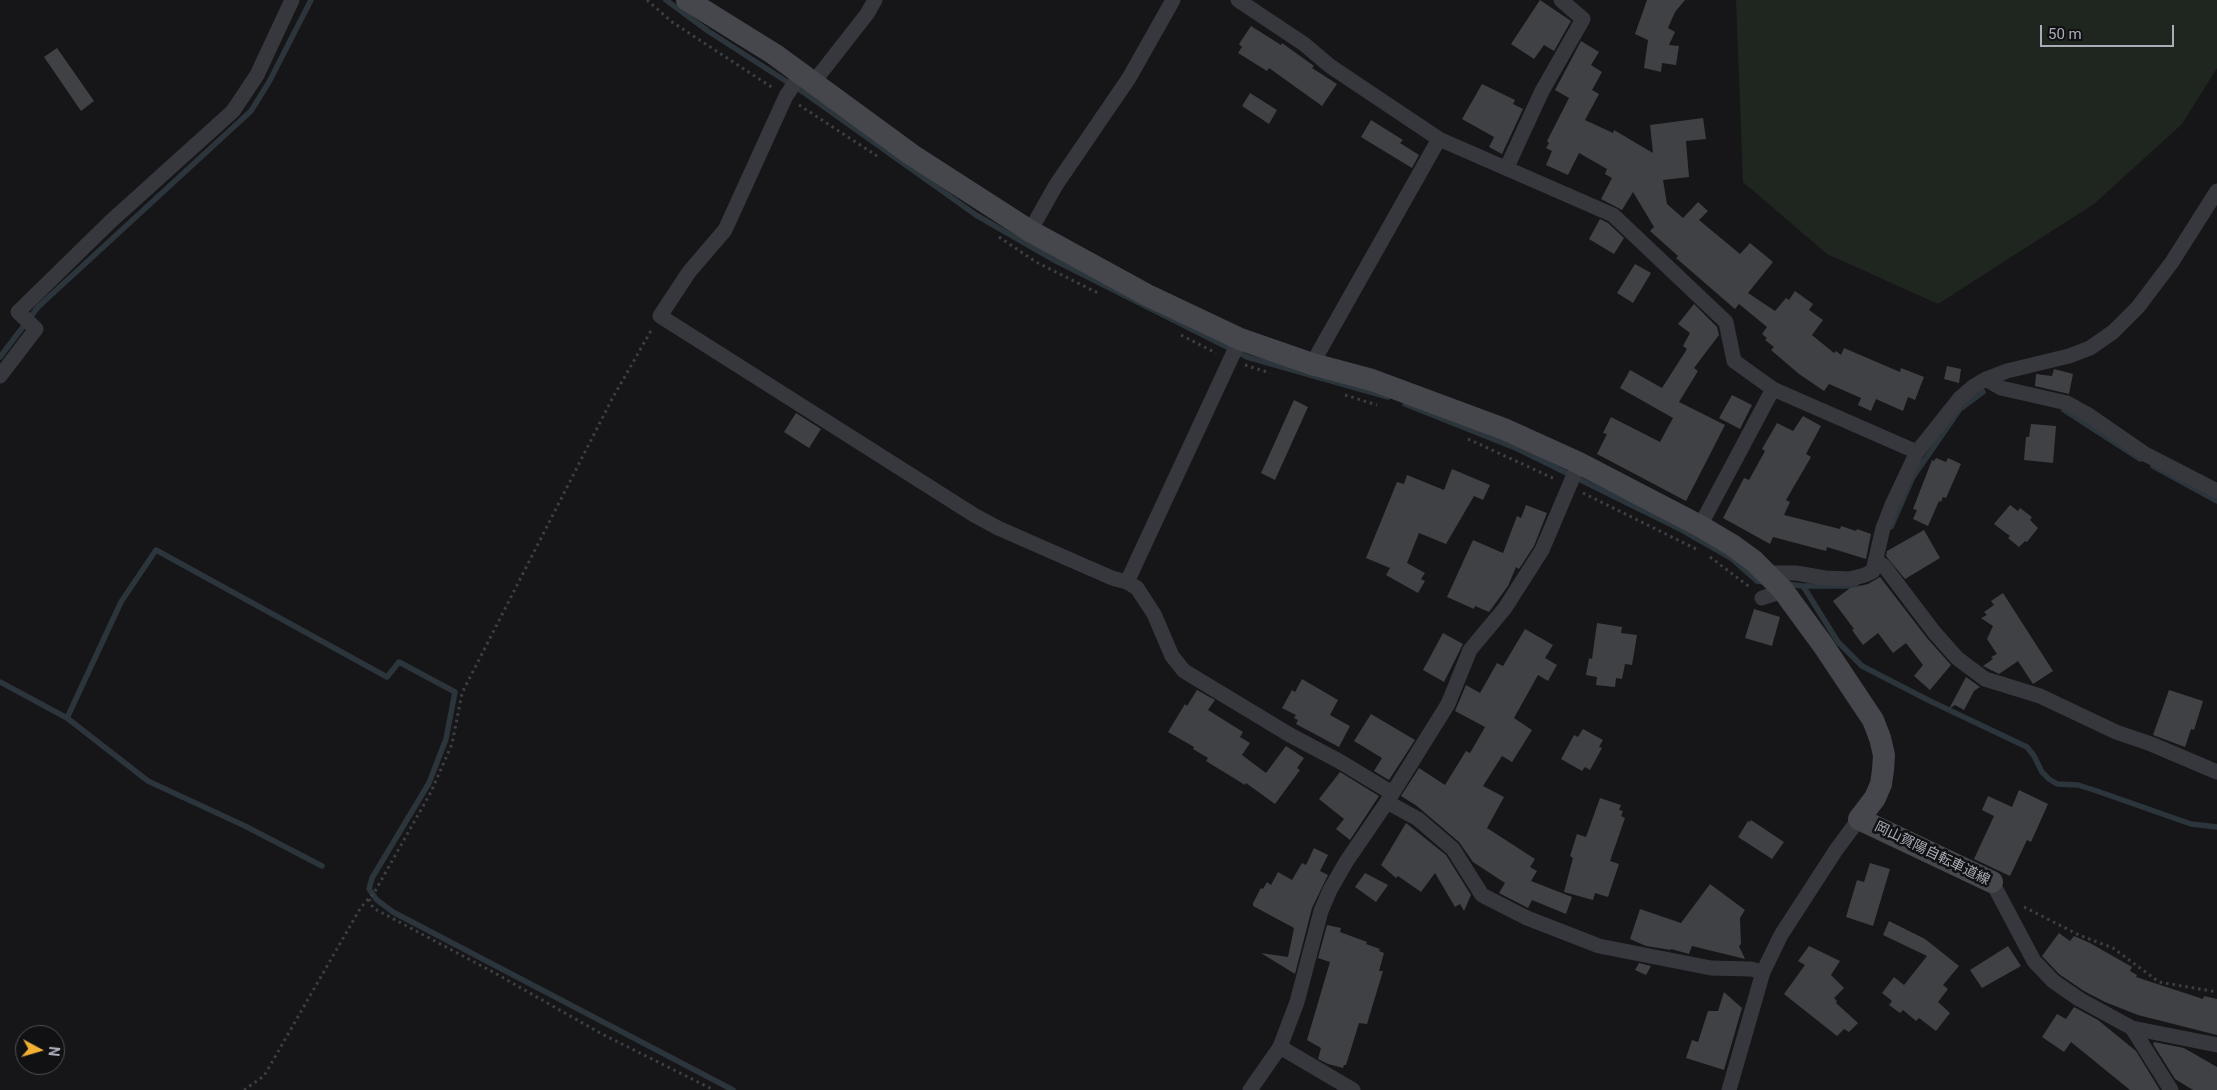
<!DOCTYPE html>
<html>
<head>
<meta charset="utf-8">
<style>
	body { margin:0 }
	#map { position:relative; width:2217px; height:1090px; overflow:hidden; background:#161618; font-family:Roboto,sans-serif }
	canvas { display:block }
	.north { position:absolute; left:15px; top:1025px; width:50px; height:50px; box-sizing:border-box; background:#111113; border:1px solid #4d4f55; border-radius:50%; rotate:96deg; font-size:14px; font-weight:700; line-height:20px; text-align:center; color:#a8adb8 }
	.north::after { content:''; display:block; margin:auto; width:18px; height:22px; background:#f2b134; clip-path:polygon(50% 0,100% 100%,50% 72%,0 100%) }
	.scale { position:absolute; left:2040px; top:25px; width:134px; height:22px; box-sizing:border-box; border:2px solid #a8adb8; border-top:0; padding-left:6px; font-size:15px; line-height:18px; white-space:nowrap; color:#a8adb8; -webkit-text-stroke:4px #111113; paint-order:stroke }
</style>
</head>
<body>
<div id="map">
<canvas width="2217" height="1090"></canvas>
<div class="north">N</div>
<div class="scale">50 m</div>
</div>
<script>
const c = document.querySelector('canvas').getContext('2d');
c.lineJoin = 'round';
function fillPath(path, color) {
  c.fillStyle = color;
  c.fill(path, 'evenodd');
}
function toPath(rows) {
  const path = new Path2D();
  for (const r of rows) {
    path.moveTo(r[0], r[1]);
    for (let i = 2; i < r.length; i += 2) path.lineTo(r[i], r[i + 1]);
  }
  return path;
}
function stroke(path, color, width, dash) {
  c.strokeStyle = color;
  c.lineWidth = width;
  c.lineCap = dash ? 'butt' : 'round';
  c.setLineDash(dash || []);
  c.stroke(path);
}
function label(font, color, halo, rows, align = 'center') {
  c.font = font + ' Roboto,"Noto Sans JP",sans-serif';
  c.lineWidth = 5;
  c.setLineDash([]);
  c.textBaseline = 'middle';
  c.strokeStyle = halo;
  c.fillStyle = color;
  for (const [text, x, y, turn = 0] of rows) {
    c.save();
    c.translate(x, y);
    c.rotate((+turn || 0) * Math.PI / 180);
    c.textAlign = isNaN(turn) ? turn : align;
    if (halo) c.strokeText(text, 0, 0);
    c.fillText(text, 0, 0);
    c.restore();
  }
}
const green = toPath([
	[1736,0,2217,0,2217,68,2182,124,2094,204,1938,304,1827,254,1743,182]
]);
const stream = toPath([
	[666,0,708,31,806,94,976,215,1056,261,1247,357,1388,397],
	[0,357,38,307,251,111,269,82,311,0],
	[1405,404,1518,449,1682,530,1731,558,1757,581,1765,582],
	[2064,410,2140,459],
	[2153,466,2217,501],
	[1891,527,1913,477,1960,409,1983,392],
	[1787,584,1803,586,1838,642,1862,666,1930,701,2027,747,2034,756,2042,772,2049,779,2057,784,2078,785,2097,791,2191,824,2217,827],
	[1803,586,1850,586,1856,584],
	[0,682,67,718,148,781,245,826,322,866],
	[67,718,121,602,156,550,387,677,399,662,455,692,446,739,429,783,372,878,369,889,377,900,393,912,733,1090]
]);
const building = toPath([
	[1540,0,1571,21,1554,51,1544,45,1534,59,1511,44],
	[1647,0,1685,0,1675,12,1668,28,1675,32,1669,45,1679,46,1676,65,1662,63,1661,72,1644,68,1648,40,1635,34],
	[1251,26,1281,45,1282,43,1314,66,1312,68,1337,84,1322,106,1269,68,1267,71,1238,53,1242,47,1239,44],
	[1581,41,1599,52,1591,65,1602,72,1592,90,1599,94,1585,120,1613,133,1614,130,1653,153,1650,125,1703,118,1706,139,1686,141,1689,177,1663,180,1667,204,1683,218,1698,202,1708,211,1699,220,1740,254,1750,243,1773,262,1748,293,1775,311,1786,298,1789,300,1795,291,1813,304,1809,310,1823,320,1812,335,1834,353,1836,351,1841,355,1844,348,1900,372,1901,368,1924,377,1915,400,1908,397,1903,411,1876,399,1871,411,1858,405,1861,398,1829,384,1824,391,1799,374,1771,350,1774,347,1765,340,1767,338,1762,334,1767,327,1739,304,1735,309,1676,258,1678,256,1650,231,1654,227,1633,192,1622,210,1601,199,1612,178,1605,174,1607,169,1579,153,1568,175,1546,165,1552,151,1546,148,1549,143,1547,141,1569,98,1555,90],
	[57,48,94,101,81,111,44,57],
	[1482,84,1515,100,1513,104,1523,109,1502,154,1489,147,1494,137,1462,119],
	[1250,93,1277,110,1269,124,1242,106],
	[1371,120,1403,140,1400,143,1419,155,1412,168,1361,137],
	[1600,219,1608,223,1624,238,1614,254,1589,239],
	[1635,264,1651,273,1633,303,1617,293],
	[1694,304,1717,327,1719,335,1694,368,1698,371,1679,402,1725,425,1686,501,1597,454,1607,434,1603,433,1611,417,1660,442,1673,418,1620,388,1630,370,1662,388,1687,349,1683,346,1690,333,1678,324],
	[1947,366,1961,369,1959,383,1944,379],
	[2054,369,2073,374,2069,394,2035,386,2036,374,2052,376],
	[1732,395,1752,405,1740,429,1719,418],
	[1294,400,1308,407,1275,480,1261,473],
	[796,413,821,429,809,448,784,432],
	[1803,416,1821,426,1806,454,1811,457,1786,500,1790,502,1784,515,1840,529,1841,526,1856,531,1857,529,1871,534,1866,559,1827,547,1826,551,1773,537,1770,544,1723,518,1744,478,1749,480,1765,451,1762,449,1777,423,1793,431],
	[2031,424,2056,426,2053,463,2024,460,2026,437,2029,437],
	[1936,458,1946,462,1948,458,1961,464,1946,498,1943,497,1941,502,1939,501,1928,526,1913,519,1917,510,1913,509,1932,460,1934,461],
	[1452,469,1490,485,1483,500,1474,496,1446,544,1419,533,1407,563,1425,573,1421,579,1425,581,1418,593,1386,575,1390,568,1366,558,1397,482,1404,484,1407,475,1444,490],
	[1526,505,1547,513,1534,546,1519,569,1516,567,1508,586,1489,612,1475,606,1474,609,1447,597,1473,540,1503,553,1517,516,1521,518],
	[2010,505,2018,511,2020,508,2032,517,2030,520,2038,528,2027,542,2025,541,2019,547,2008,538,2010,536,1994,524],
	[1924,530,1940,558,1905,579,1886,556,1887,551],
	[1880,577,1927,638,1951,665,1930,690,1914,676,1923,665,1906,643,1893,653,1878,633,1863,645,1852,630,1854,629,1833,601,1850,588,1868,584],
	[2003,593,2053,671,2033,684,2018,661,1999,674,1983,666,1993,659,1991,657,1997,654,1987,639,1993,626,1981,618,1987,615,1984,612,1994,605,1991,601],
	[1754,609,1780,617,1772,646,1745,638],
	[1597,623,1622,627,1621,633,1637,635,1632,665,1625,664,1622,679,1616,678,1615,687,1596,685,1597,677,1586,675,1589,658,1592,659],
	[1525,629,1553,645,1545,658,1557,665,1548,681,1538,675,1514,718,1532,730,1524,743,1512,762,1502,756,1483,786,1504,797,1487,828,1535,859,1530,867,1537,871,1531,881,1572,897,1566,914,1532,900,1528,908,1499,893,1505,883,1473,862,1459,842,1417,806,1401,796,1419,768,1445,785,1466,751,1470,753,1485,727,1455,711,1466,685,1480,693,1497,663,1503,666],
	[1443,633,1463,644,1444,682,1423,670],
	[1966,677,1980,687,1974,691,1964,710,1955,705,1949,709],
	[1302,679,1338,700,1330,715,1350,726,1339,747,1296,724,1298,720,1294,718,1296,715,1282,708,1292,690,1295,692],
	[1197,690,1215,700,1208,710,1243,732,1240,737,1250,743,1242,755,1266,773,1286,746,1304,758,1297,768,1300,770,1275,804,1246,783,1245,785,1206,761,1208,758,1193,749,1194,747,1168,732,1185,704,1187,706],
	[2169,690,2203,701,2194,730,2191,729,2185,747,2153,735],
	[1371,714,1415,740,1389,780,1374,771,1382,758,1354,741],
	[1583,729,1603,740,1599,747,1602,748,1590,770,1585,767,1582,771,1561,759,1574,735,1578,737],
	[1340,772,1379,796,1350,840,1336,829,1344,819,1319,799],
	[2019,790,2048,804,2031,842,2027,840,2010,876,1974,859,1994,816,1982,810,1988,796,2012,807],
	[1600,798,1621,805,1619,810,1623,811,1621,816,1625,818,1610,861,1619,864,1608,897,1595,893,1593,900,1564,892,1573,858,1570,856,1577,834,1586,837],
	[1751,820,1784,842,1772,859,1738,837,1748,821,1750,822],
	[1406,823,1446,855,1471,895,1464,911,1460,904,1455,907,1435,873,1421,892,1398,876,1396,878,1381,865],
	[1314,848,1328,855,1320,871,1328,875,1312,908,1295,974,1261,953,1288,957,1294,928,1253,906,1253,903,1261,888,1263,889,1267,882,1271,885,1278,872,1292,880,1302,863,1306,865],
	[1870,863,1890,869,1873,926,1846,917,1857,880,1864,882],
	[1365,873,1388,885,1376,902,1355,887],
	[1710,884,1745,910,1740,918,1741,944,1739,946,1745,959,1692,946,1689,954,1671,949,1671,950,1646,946,1630,939,1640,909,1681,923],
	[1889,921,1925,939,1959,966,1943,985,1948,989,1938,1002,1950,1013,1936,1031,1919,1018,1916,1021,1903,1010,1900,1013,1889,1005,1892,1001,1882,993,1894,977,1904,985,1927,956,1883,935],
	[1327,925,1341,928,1340,932,1367,942,1366,944,1380,949,1379,951,1384,953,1379,971,1383,971,1367,1024,1359,1023,1346,1065,1344,1065,1343,1068,1328,1064,1318,1059,1321,1048,1307,1040,1330,962,1318,958],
	[2059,933,2070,941,2074,936,2090,943,2132,967,2130,971,2137,975,2136,977,2203,999,2204,996,2217,999,2217,1035,2138,1015,2105,1002,2084,991,2059,974,2042,956],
	[1809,946,1840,961,1831,975,1844,988,1834,998,1837,1001,1836,1003,1858,1023,1849,1032,1844,1029,1837,1036,1784,994,1805,965,1798,961],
	[2008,946,2021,966,1982,988,1970,970],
	[1639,963,1651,966,1646,975,1635,970],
	[1724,992,1742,1008,1724,1070,1686,1058,1692,1040,1698,1042,1708,1011,1718,1011],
	[2074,1007,2098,1020,2136,1051,2160,1090,2130,1090,2071,1042,2064,1052,2042,1037,2057,1014,2066,1019],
	[2154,1042,2184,1048,2217,1067,2217,1090,2193,1090,2175,1079,2153,1044]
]);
const path = toPath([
	[647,0,672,22,773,88],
	[799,105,877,156],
	[999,237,1036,262,1098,293],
	[1181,335,1216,353],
	[1245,365,1270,373],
	[1345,395,1377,405],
	[1468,439,1555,479],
	[1583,493,1698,550],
	[1710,557,1751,588],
	[369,899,373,908,493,972,600,1033,714,1090],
	[2024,907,2079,935,2113,948,2159,982,2217,992],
	[244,1090,264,1076,361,907,374,893,431,792,452,744,462,693,612,399,652,329]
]);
const street = toPath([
	[1238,0,1304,44,1330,66,1439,139,1613,215,1726,322,1734,361,1773,389,1917,452],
	[801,74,786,96,725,230,689,272,660,316,974,515,998,528,1112,578,1127,582,1137,588,1154,614,1172,656,1184,671,1290,735,1339,761,1392,793],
	[813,83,867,14,875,0],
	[1507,167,1542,91,1583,19,1561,0],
	[1030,231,1056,185,1129,78,1173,0],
	[1312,364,1439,139],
	[0,376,36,329,18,312,110,222,233,111,257,75,292,0],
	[1986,379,2001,388,2067,403,2087,414,2145,454,2217,491],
	[1700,526,1773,389],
	[1877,561,1884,566,1934,632,1957,658,1985,679,2040,696,2116,732,2151,744,2217,772],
	[1767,573,1796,573,1825,578,1850,579,1865,575,1873,571,1883,528,1892,505,1917,452,1960,398,1974,386,1986,379,2007,371,2069,356,2090,348,2113,332,2138,307,2172,262,2217,191],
	[1127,582,1240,339],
	[1762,598,1783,591],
	[1387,802,1418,819,1453,849,1482,895,1527,918,1599,946,1711,968,1751,969,1763,972],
	[1992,882,2034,961,2053,981,2079,999,2132,1028,2217,1045],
	[2132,1028,2171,1090],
	[1280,1047,1353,1090],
	[1250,1090,1280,1047,1297,1002,1321,911,1330,890,1346,862,1387,802,1448,704,1470,650,1505,608,1542,550,1579,463],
	[1729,1090,1763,972,1781,935,1836,850,1859,819]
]);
const secondary = toPath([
	[687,0,774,54,912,155,1030,231,1147,295,1240,339,1312,364,1372,380,1504,429,1579,463,1700,526,1732,545,1754,561,1782,589,1823,645,1873,720,1880,738,1884,755,1883,770,1881,784,1875,798,1859,819,1992,882]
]);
const streetNames = [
	["岡山賀陽自転車道線",1932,854,26]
];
fillPath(green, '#1e261f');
stroke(stream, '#2c353c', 5.5);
fillPath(building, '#404145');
stroke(path, '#3d3f44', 3, [2.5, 4]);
stroke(street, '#37383d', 15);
stroke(secondary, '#45474d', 22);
label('14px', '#a8adb8', '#111113', streetNames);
</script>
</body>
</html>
